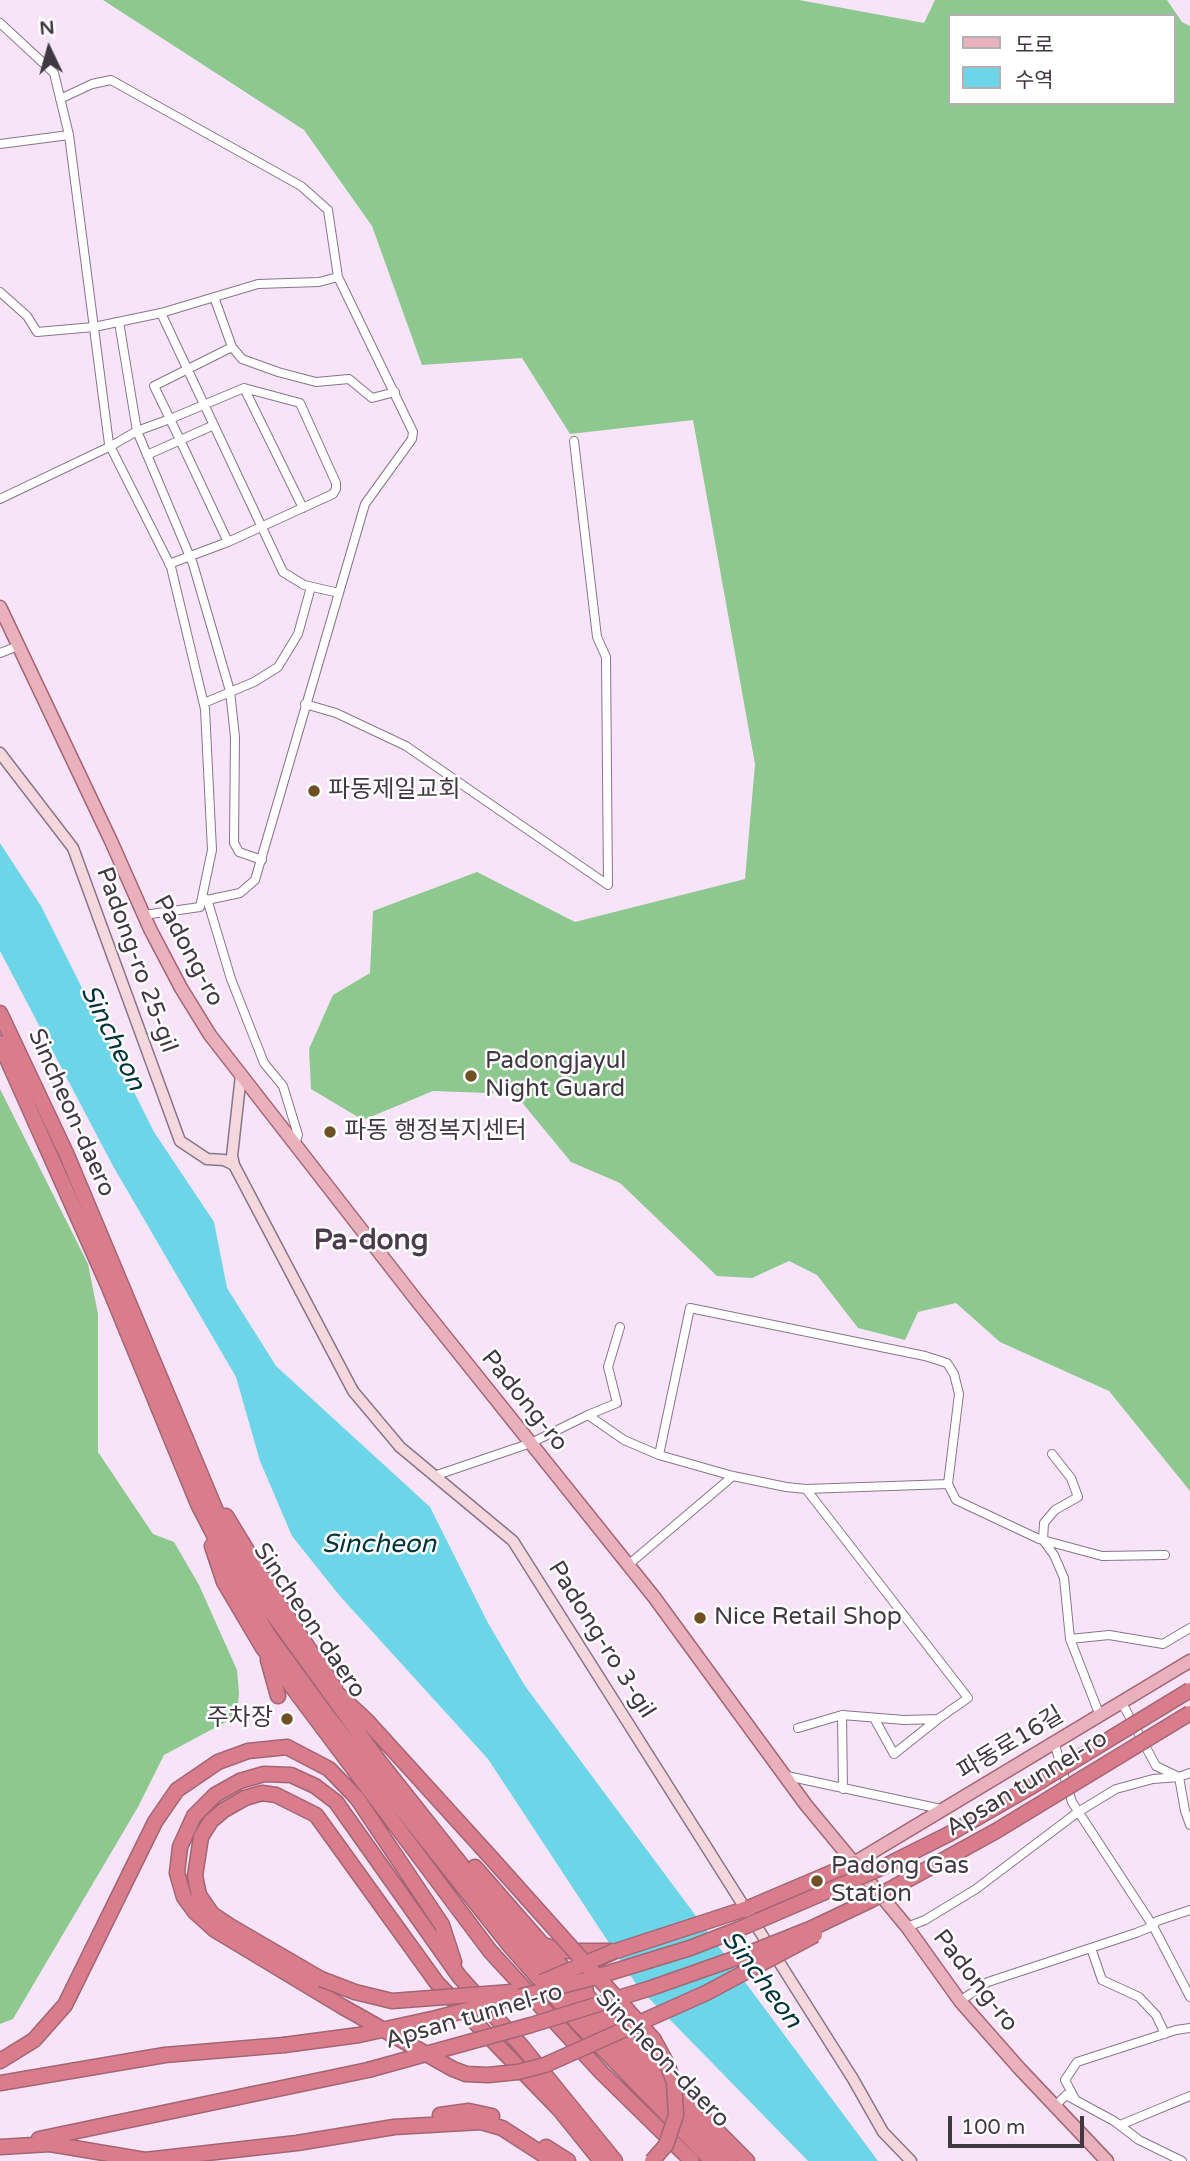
<!DOCTYPE html>
<html>
<head>
<meta charset="utf-8">
<style>
	body { margin:0 }
	#map { position:relative; width:1190px; height:2161px; overflow:hidden; background:#f7e4f9; font-family:"Varela Round","Noto Sans KR",sans-serif }
	canvas { display:block }
	.legend { position:absolute; left:948px; top:14px; width:228px; height:91px; box-sizing:border-box; background:#fff; border:2px solid #b3b0b3; margin:0; padding:9px 12px; list-style:none; font-size:21px; color:#413942 }
	.legend li { display:flex; align-items:center; gap:14px; height:35px }
	.legend b { width:35px; border:2px solid #b3b0b3 }
	.north { position:absolute; left:14px; top:14px; width:70px; height:70px; -webkit-text-stroke:5px #fff; paint-order:stroke; rotate:355deg; font-size:19px; font-weight:700; line-height:28px; text-align:center; color:#413942 }
	.north::after { content:''; display:block; margin:auto; width:24px; height:32px; background:#413942; clip-path:polygon(50% 0,100% 100%,50% 72%,0 100%) }
	.scale { position:absolute; left:948px; top:2116px; width:136px; height:32px; box-sizing:border-box; border:4px solid #413942; border-top:0; padding-left:9px; font-size:21px; line-height:24px; white-space:nowrap; color:#413942; -webkit-text-stroke:5px #fff; paint-order:stroke }
</style>
</head>
<body>
<div id="map">
<canvas width="1190" height="2161"></canvas>
<ul class="legend">
<li><b style="height:9px;background:#e8b1bb"></b>도로</li>
<li><b style="height:19px;background:#6cd6e8"></b>수역</li>
</ul>
<div class="north">N</div>
<div class="scale">100 m</div>
</div>
<script>
const c = document.querySelector('canvas').getContext('2d');
c.lineJoin = 'round';
function fillPath(path, color) {
  c.fillStyle = color;
  c.fill(path, 'evenodd');
}
function toPath(rows) {
  const path = new Path2D();
  for (const r of rows) {
    path.moveTo(r[0], r[1]);
    for (let i = 2; i < r.length; i += 2) path.lineTo(r[i], r[i + 1]);
  }
  return path;
}
function stroke(path, color, width, dash) {
  c.strokeStyle = color;
  c.lineWidth = width;
  c.lineCap = dash ? 'butt' : 'round';
  c.setLineDash(dash || []);
  c.stroke(path);
}
function label(font, color, halo, rows, align = 'center') {
  c.font = font + ' "Varela Round","Noto Sans KR",sans-serif';
  c.lineWidth = 5;
  c.setLineDash([]);
  c.textBaseline = 'middle';
  c.strokeStyle = halo;
  c.fillStyle = color;
  for (const [text, x, y, turn = 0] of rows) {
    c.save();
    c.translate(x, y);
    c.rotate((+turn || 0) * Math.PI / 180);
    c.textAlign = isNaN(turn) ? turn : align;
    if (halo) c.strokeText(text, 0, 0);
    c.fillText(text, 0, 0);
    c.restore();
  }
}
const forest = toPath([
	[103,0,799,0,924,23,935,0,1167,0,1182,22,1190,26,1190,1491,1109,1391,1000,1342,956,1303,918,1312,905,1340,858,1328,817,1275,789,1261,752,1278,717,1276,620,1183,571,1162,515,1094,433,1091,363,1120,311,1089,309,1049,333,995,370,973,373,911,477,872,575,922,745,879,755,764,693,420,570,434,522,358,422,365,372,226,304,130],
	[950,16,1174,16,1174,103,950,103],
	[0,1089,88,1264,98,1314,98,1452,153,1534,174,1542,199,1585,237,1670,239,1693,237,1716,164,1755,138,1807,13,2019,0,2024]
]);
const water = toPath([
	[0,843,41,906,154,1132,214,1222,227,1288,276,1366,430,1507,488,1623,525,1686,878,2161,808,2161,638,1987,488,1759,339,1595,292,1536,260,1461,236,1377,113,1166,0,951]
]);
const street = toPath([
	[0,23,54,73,69,135,109,444,171,567,205,709,212,850,200,907,144,915],
	[60,99,92,84,111,80,301,186,328,210,338,277],
	[0,144,69,135],
	[0,292,27,316,37,332,94,327,161,313,258,284,319,282,338,277,413,432,412,439,365,504,255,880,240,893,202,901],
	[214,297,232,347],
	[161,313,283,572,304,585,339,593],
	[119,322,137,431,193,564,230,691,235,737,234,843,239,852,262,860],
	[244,388,303,508],
	[147,455,214,425],
	[0,499,111,446,137,431,170,419,244,388,300,403,336,483,336,489,333,494,228,542,180,440,170,419,154,386,232,347,242,359,278,372,316,382,349,379,372,398,395,392],
	[169,564,228,542],
	[0,653,18,646],
	[204,703,254,682,278,667,298,634,311,587],
	[305,704,336,713,406,746,608,885,606,657,597,637,574,441],
	[207,899,231,979,264,1063,283,1086,298,1135,295,1144],
	[588,1415,617,1403,608,1367,620,1327],
	[1052,1454,1071,1478,1078,1497,1055,1510,1044,1523,1043,1540,1054,1555,1064,1578,1070,1639,1100,1716],
	[659,1455,690,1308,925,1356,947,1363,954,1374,959,1394,948,1484],
	[434,1476,531,1443,588,1415,624,1440,659,1455,733,1476,786,1487,806,1489,948,1484,956,1500,1039,1539,1102,1556,1165,1555],
	[628,1565,733,1476],
	[1070,1639,1109,1635,1163,1644,1190,1628],
	[1117,1706,1122,1703,1156,1766,1179,1777,1185,1811,1190,1825],
	[842,1715,843,1789],
	[874,1718,894,1754,938,1719],
	[798,1728,842,1715,904,1720,938,1719,968,1698,806,1489],
	[1058,1740,1054,1742,1072,1802,1153,1926,1190,1997],
	[787,1776,941,1809],
	[907,1927,925,1920,976,1889,1078,1812,1116,1789,1153,1779,1179,1777,1190,1773],
	[1091,1948,1102,1980,1139,1997,1156,2015,1165,2034],
	[960,2001,988,1982,1136,1933,1153,1926,1157,1921,1190,1910],
	[1075,2099,1065,2080,1077,2062,1176,2030,1190,2028],
	[1055,2106,1066,2095,1114,2121,1139,2140,1182,2161],
	[1120,2125,1190,2096]
]);
const secondary = toPath([
	[0,753,73,848,180,1141,207,1159,224,1160,234,1165],
	[241,1075,232,1156,234,1165,353,1391,400,1447,513,1541,853,2079,883,2132,911,2161]
]);
const primary = toPath([
	[0,607,111,841,150,929,181,988,210,1035,417,1301,654,1597,806,1805,907,1927,960,2001,1019,2068,1107,2161],
	[854,1863,1190,1661]
]);
const highway = toPath([
	[0,1013,66,1153,227,1537,264,1602,379,1761,520,1939,583,2011,729,2161],
	[0,1043,108,1285,198,1504,245,1595,269,1636,326,1714,510,1946,576,2021,712,2161],
	[226,1516,285,1613,335,1688],
	[212,1546,224,1582,263,1648,490,1951,602,2073,692,2161],
	[268,1660,278,1696],
	[339,1695,366,1720,485,1851],
	[475,1867,618,2031,747,2161],
	[746,1909,854,1863],
	[540,1944,563,1951,610,1951],
	[321,1979,230,1926,212,1914,199,1895,195,1876,201,1837,211,1821,224,1810,245,1798,262,1793,276,1795,316,1815,437,1983,559,2109,601,2161],
	[586,1992,583,1973,594,1961,613,1952,745,1909],
	[343,2007,215,1930,195,1912,184,1897,177,1873,180,1847,194,1816,215,1795,240,1781,264,1774,291,1775,315,1786,336,1802,459,1976,524,2049,615,2161],
	[0,2061,34,2040,65,2005,155,1822,177,1790,218,1762,248,1751,287,1747,329,1769,357,1798,442,1925,454,1962],
	[0,2083,165,2055,284,2045],
	[440,2115,469,2111,492,2116],
	[39,2139,368,2070],
	[0,2147,50,2144,145,2160,297,2143,394,2127,481,2122,502,2128,553,2161],
	[546,2147,568,2161]
]);
const highwayBridge = toPath([
	[485,1851,654,2040,667,2064,674,2082,676,2115,666,2145,652,2161],
	[745,1909,746,1909],
	[321,1979,355,1992,392,2001,512,1992],
	[542,1982,614,1951],
	[343,2007,453,2069,466,2074,488,2075,518,2072,545,2065,706,1993,815,1935],
	[284,2045,359,2035,436,2018,589,1979,690,1948,739,1929,881,1868,949,1834,1029,1788,1190,1690],
	[368,2070,531,2025,651,1988,742,1956,810,1929,869,1901,996,1831,1190,1713]
]);
const markers = [
	[314,791,7,"#6d5124"],
	[471,1076,7,"#6d5124"],
	[330,1132,7,"#6d5124"],
	[700,1618,7,"#6d5124"],
	[287,1719,7,"#6d5124"],
	[817,1881,7,"#6d5124"]
];
const poiNames = [
	["파동제일교회",328,791],
	["Padongjayul",485,1062],
	["Night Guard",485,1090],
	["파동 행정복지센터",344,1132],
	["Nice Retail Shop",714,1618],
	["주차장",273,1719,"right"],
	["Padong Gas",831,1867],
	["Station",831,1895]
];
const streetNames = [
	["Padong-ro",188,951,62],
	["Padong-ro 25-gil",136,960,70],
	["Sincheon-daero",71,1113,66],
	["Padong-ro",524,1401,51],
	["Sincheon-daero",309,1621,56],
	["Padong-ro 3-gil",601,1640,58],
	["파동로16길",1011,1744,-31],
	["Apsan tunnel-ro",1027,1784,-31],
	["Padong-ro",975,1981,52],
	["Apsan tunnel-ro",474,2017,-16],
	["Sincheon-daero",662,2059,46]
];
const waterNames = [
	["Sincheon",112,1038,64],
	["Sincheon",379,1545],
	["Sincheon",761,1980,53]
];
const quarterNames = [
	["Pa-dong",371,1242]
];
fillPath(forest, '#8dc88e');
fillPath(water, '#6cd6e8');
stroke(street, '#877689', 10);
stroke(secondary, '#877689', 13);
stroke(primary, '#a46573', 15);
stroke(highway, '#a46573', 17);
stroke(street, '#fff', 8);
stroke(secondary, '#f4d8dd', 10);
stroke(primary, '#e8b1bb', 12);
stroke(highway, '#d97d8d', 14);
stroke(highwayBridge, '#a46573', 17, []);
stroke(highwayBridge, '#d97d8d', 14);
for (const [x, y, r, color] of markers) {
  const dot = new Path2D();
  dot.arc(x, y, r, 0, 2 * Math.PI);
  c.fillStyle = color;
  c.fill(dot);
  stroke(dot, '#fff', 2.5);
}
label('24px', '#413942', '#fff', poiNames, 'left');
label('24px', '#413942', '#fff', streetNames);
label('italic 26px', '#00333b', '#fff', waterNames);
label('bold 28px', '#4b3c4d', '#fff', quarterNames);
</script>
</body>
</html>
